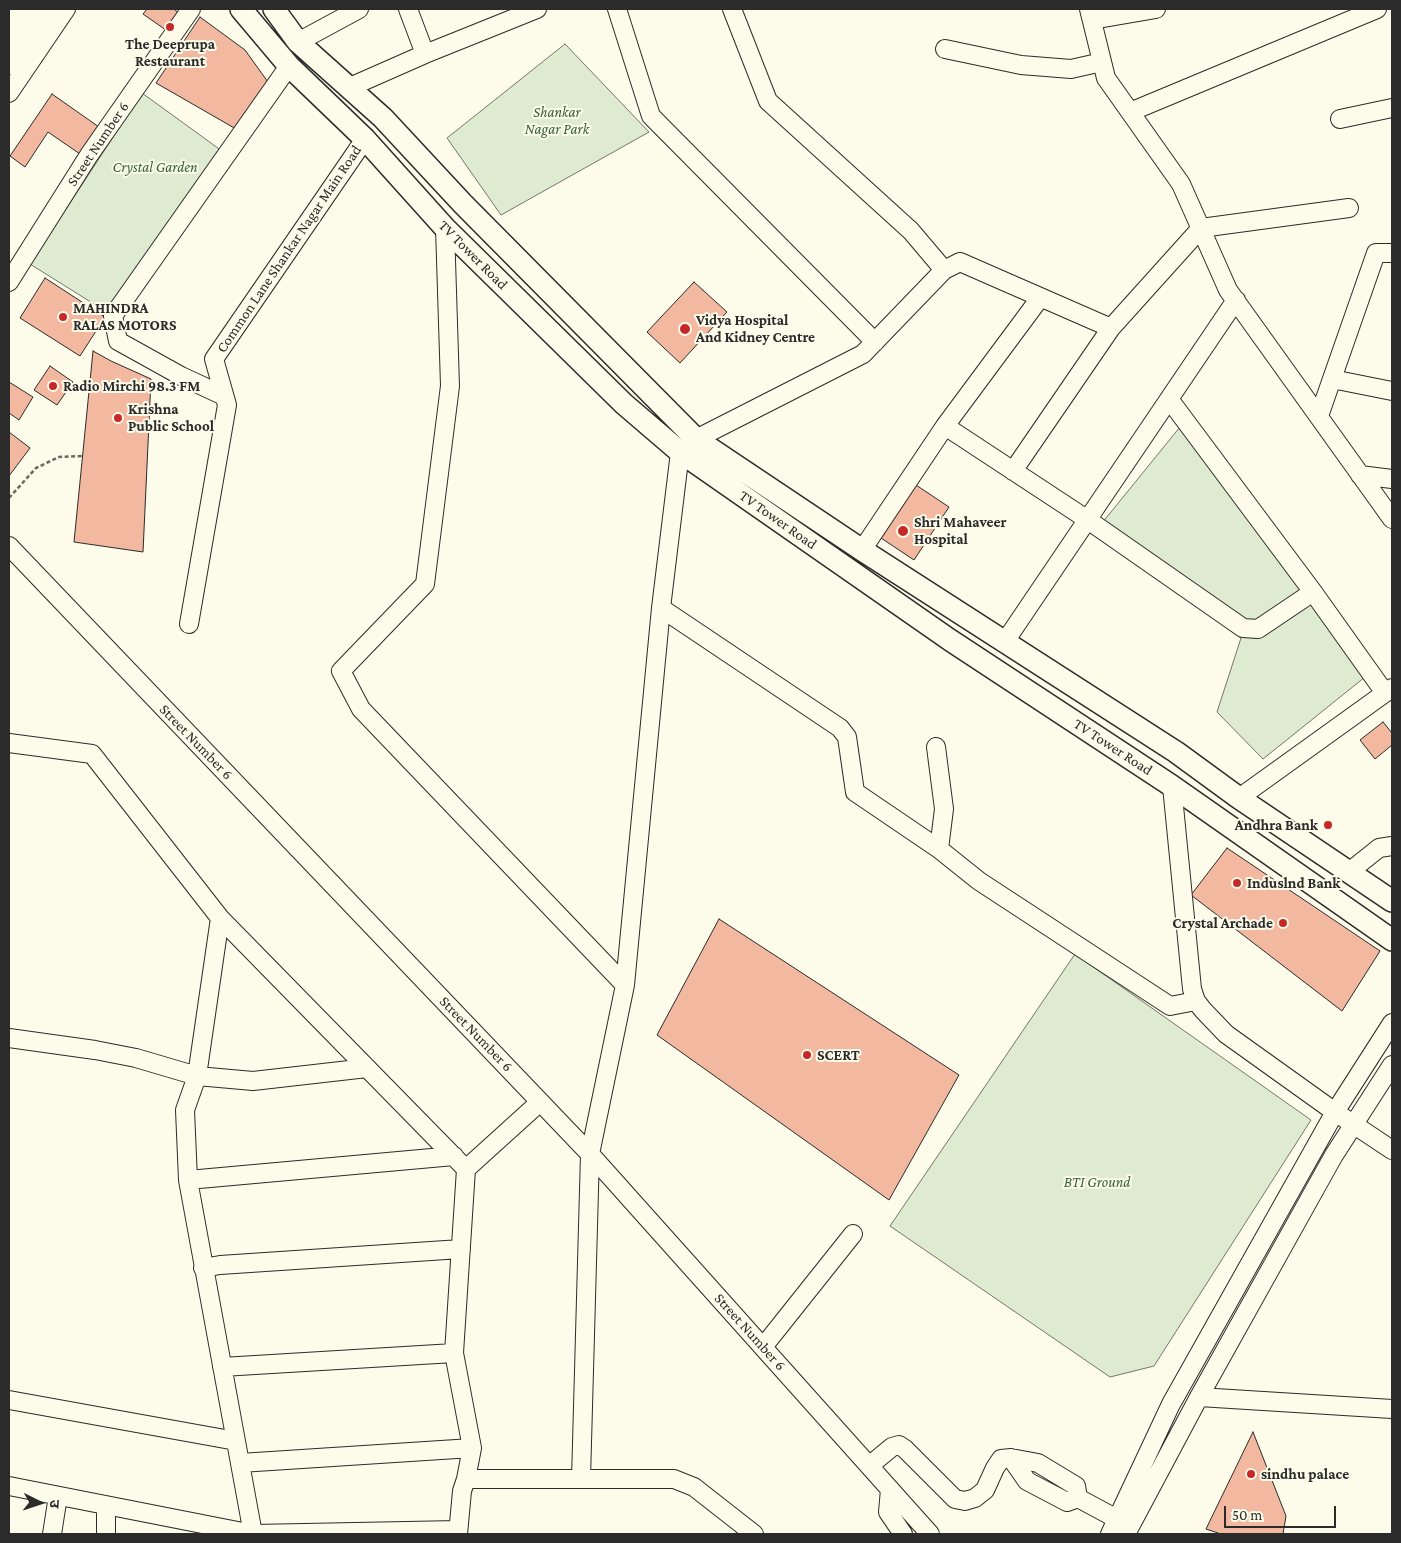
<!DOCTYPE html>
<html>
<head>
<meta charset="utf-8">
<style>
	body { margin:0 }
	#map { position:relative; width:1401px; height:1543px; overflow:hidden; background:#fdfbea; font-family:"Crimson Pro","Noto Sans Devanagari",serif }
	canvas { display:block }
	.frame { position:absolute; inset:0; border:10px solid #2b2b2b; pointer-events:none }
	.north { position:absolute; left:15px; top:1478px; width:50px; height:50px; -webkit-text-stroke:4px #fdfbea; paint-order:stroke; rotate:94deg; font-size:14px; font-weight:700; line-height:20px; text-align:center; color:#2b2b2b }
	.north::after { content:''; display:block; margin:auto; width:18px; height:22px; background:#2b2b2b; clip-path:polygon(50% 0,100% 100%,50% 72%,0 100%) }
	.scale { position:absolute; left:1224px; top:1506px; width:112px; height:22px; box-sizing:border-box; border:2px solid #2b2b2b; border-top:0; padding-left:6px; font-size:15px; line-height:18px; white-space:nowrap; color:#2b2b2b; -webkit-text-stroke:4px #fdfbea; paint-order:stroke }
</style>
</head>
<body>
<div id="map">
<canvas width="1401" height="1543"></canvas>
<div class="frame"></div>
<div class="north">उ</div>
<div class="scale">50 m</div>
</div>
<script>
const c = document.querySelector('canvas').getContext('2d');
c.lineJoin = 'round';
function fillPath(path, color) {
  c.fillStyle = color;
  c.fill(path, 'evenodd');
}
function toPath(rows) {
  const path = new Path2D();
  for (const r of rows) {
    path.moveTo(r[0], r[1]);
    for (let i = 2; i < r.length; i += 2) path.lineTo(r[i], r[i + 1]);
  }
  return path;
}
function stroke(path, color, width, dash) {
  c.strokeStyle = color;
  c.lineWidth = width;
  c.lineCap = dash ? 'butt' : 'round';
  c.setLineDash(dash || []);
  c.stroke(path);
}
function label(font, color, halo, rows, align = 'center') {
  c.font = font + ' "Crimson Pro",serif';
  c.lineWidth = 4;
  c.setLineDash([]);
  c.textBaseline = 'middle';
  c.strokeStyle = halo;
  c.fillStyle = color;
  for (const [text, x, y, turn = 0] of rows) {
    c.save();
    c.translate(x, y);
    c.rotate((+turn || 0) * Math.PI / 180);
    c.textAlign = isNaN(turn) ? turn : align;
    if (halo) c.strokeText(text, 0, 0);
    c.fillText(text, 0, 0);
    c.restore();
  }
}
const green = toPath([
	[565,44,649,132,501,215,447,138,565,44],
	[142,93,222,151,113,316,30,264,142,93],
	[1180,427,1303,582,1365,677,1263,759,1217,712,1241,638,1098,528,1180,427],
	[1075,954,1311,1120,1154,1366,1110,1377,890,1226,1075,954]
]);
const building = toPath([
	[147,9,174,9,184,18,173,35,143,14,147,9],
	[200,17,245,50,273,89,243,133,156,83,200,17],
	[52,94,99,127,80,154,48,132,25,167,10,156,52,94],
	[45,278,105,317,80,356,20,318,45,278],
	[694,282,727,312,680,363,647,332,694,282],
	[93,351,111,361,151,379,143,552,74,542,93,351],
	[50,366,73,382,57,405,34,390,50,366],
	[9,382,33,397,19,420,9,413,9,382],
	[9,432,30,448,9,476,9,432],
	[916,485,949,507,914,560,881,538,916,485],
	[1383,722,1392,733,1392,745,1375,759,1360,740,1383,722],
	[1227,848,1380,951,1342,1011,1191,895,1227,848],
	[719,919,959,1075,889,1200,657,1035,719,919],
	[1253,1432,1286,1516,1283,1534,1221,1534,1206,1529,1253,1432]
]);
const path = toPath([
	[9,498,36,468,59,457,82,456]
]);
const minor = toPath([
	[408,9,425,54],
	[617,9,651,116,875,342],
	[1089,9,1106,78,1181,184,1228,290,1392,519],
	[1092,20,1156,9],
	[298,42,359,9],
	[945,49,1021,65,1071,69,1102,62],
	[350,87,425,54,537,9],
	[9,93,66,9],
	[1130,112,1377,9],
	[1340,119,1392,108],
	[445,228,450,386,425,584,341,671,361,709,625,985],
	[944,270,960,262,1111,328],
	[9,282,89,155,191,9],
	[1332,379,1392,391],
	[224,396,181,376,118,341,113,316,289,66],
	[1169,399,1313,592,1385,693],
	[1319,416,1376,253,1392,253],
	[945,426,1040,298],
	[696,439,863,354,944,270,911,231,768,101,732,9],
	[1013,471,1111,328,1201,228,1349,208],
	[1360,475,1392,479],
	[9,546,590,1154,930,1534],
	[862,550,945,426,1088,520,1243,628,1258,629,1313,592],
	[661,608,840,728,847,737,855,792,939,849,979,881,1170,1006,1196,1001],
	[189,624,227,405,214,359,365,139],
	[1004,643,1236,300],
	[9,743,92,754,220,918,466,1169,540,1102],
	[936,747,944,809,939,849],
	[1172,786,1192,989,1196,1001,1203,1010,1226,1034,1335,1112,1392,1150],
	[1239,798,1392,688],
	[1349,872,1379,848,1392,846],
	[9,1038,95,1050,136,1058,197,1076,253,1081,367,1068],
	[188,1180,454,1156],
	[203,1268,220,1265,461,1249],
	[763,1347,853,1234],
	[222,1367,454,1353],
	[1199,1397,1392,1409],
	[9,1400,236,1441],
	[240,1463,472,1448],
	[869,1466,892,1447,899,1445,905,1449,955,1499,965,1501,975,1498,985,1490,995,1468,1001,1459,1011,1458],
	[466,1479,674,1479,694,1487,754,1534],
	[581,1479,590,1154,625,985,661,608,680,452],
	[9,1486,253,1534,188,1180,185,1110,197,1076,220,918],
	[890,1489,888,1512,903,1534],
	[1078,1498,1067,1502,1027,1481,1011,1458,1038,1463,1076,1486,1078,1498,1117,1519],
	[106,1505,106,1534],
	[52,1534,58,1496],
	[253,1534,458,1530],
	[458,1534,462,1491,466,1479,472,1448,454,1353,466,1169],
	[1110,1534,1171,1404,1335,1112,1392,1023],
	[1126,1534,1199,1397,1334,1155,1392,1065]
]);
const major = toPath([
	[241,9,289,66,365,139,445,228,624,404,680,452,950,640,1172,786,1392,940],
	[274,9,298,42,383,118,463,204,696,439,862,550,1176,752,1239,798,1392,901]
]);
const highway = toPath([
	[9,26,21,9],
	[9,62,45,9]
]);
const markers = [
	[170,27,5,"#c62828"],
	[63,317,5,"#c62828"],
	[685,329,6,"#c62828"],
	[53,386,5,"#c62828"],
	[118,418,5,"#c62828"],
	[903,531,6,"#c62828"],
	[1328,825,5,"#c62828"],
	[1237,883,5,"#c62828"],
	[1283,923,5,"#c62828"],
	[807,1055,5,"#c62828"],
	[1251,1474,5,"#c62828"]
];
const poiNames = [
	["The Deeprupa",170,44,"center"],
	["Restaurant",170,61,"center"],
	["MAHINDRA",73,308],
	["RALAS MOTORS",73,325],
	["Vidya Hospital",696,320],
	["And Kidney Centre",696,337],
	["Radio Mirchi 98.3 FM",63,386],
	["Krishna",128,409],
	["Public School",128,426],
	["Shri Mahaveer",914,522],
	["Hospital",914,539],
	["Andhra Bank",1318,825,"right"],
	["Induslnd Bank",1247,883],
	["Crystal Archade",1273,923,"right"],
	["SCERT",817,1055],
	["sindhu palace",1261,1474]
];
const parkNames = [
	["Shankar",557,112],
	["Nagar Park",557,129],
	["Crystal Garden",155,167],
	["BTI Ground",1097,1182]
];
const streetNames = [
	["Street Number 6",98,144,-56],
	["Common Lane Shankar Nagar Main Road",289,249,-56],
	["TV Tower Road",473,255,45],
	["TV Tower Road",778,520,35],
	["Street Number 6",196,742,46],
	["TV Tower Road",1113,747,33],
	["Street Number 6",476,1034,46],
	["Street Number 6",750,1332,48]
];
fillPath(green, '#deebd1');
stroke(green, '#74746e', 1);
fillPath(building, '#f2b8a0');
stroke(building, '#2b2b2b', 1);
stroke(minor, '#2b2b2b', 20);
stroke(major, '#2b2b2b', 24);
stroke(highway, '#2b2b2b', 28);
stroke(path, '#6a6964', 2.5, [4, 2.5]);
stroke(minor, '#fdfbea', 18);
stroke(major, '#fdfbea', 21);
stroke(highway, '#fdfbea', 25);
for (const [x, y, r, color] of markers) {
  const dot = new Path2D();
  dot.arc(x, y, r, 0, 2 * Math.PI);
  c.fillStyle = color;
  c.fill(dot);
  stroke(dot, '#fdfbea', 2);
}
label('bold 15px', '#2b2b2b', '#fdfbea', poiNames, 'left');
label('italic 15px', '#34623c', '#fdfbea', parkNames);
label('15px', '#2b2b2b', '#fdfbea', streetNames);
</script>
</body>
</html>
